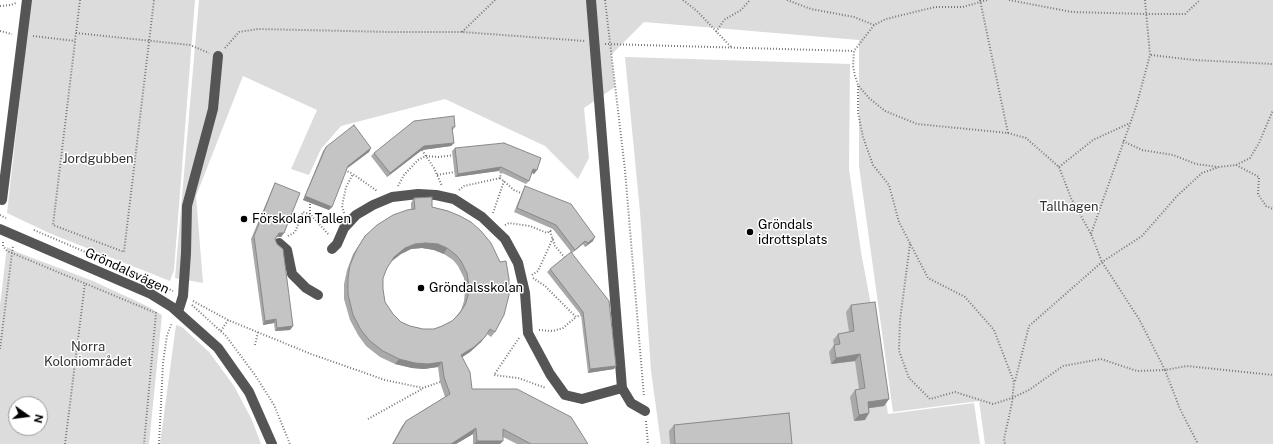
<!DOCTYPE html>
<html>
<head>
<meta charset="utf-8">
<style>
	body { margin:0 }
	#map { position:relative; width:1273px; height:444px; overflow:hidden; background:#fff; font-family:"Public Sans",sans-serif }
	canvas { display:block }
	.north { position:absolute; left:8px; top:396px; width:40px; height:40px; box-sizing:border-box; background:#fff; border:1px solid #999; border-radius:50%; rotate:104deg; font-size:11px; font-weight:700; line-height:16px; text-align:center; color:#000 }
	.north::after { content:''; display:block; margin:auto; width:14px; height:18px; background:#000; clip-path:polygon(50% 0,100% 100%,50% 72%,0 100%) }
</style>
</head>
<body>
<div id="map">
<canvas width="1273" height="444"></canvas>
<div class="north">N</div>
</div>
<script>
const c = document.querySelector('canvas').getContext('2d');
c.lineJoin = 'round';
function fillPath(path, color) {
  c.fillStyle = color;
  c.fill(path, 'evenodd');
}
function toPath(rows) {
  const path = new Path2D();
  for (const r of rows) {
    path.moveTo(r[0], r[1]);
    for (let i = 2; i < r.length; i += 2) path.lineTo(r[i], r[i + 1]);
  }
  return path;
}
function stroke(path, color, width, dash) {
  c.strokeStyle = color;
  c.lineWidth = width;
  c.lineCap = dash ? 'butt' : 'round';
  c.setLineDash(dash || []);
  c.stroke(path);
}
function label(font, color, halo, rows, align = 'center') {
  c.font = font + ' "Public Sans",sans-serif';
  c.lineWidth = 3;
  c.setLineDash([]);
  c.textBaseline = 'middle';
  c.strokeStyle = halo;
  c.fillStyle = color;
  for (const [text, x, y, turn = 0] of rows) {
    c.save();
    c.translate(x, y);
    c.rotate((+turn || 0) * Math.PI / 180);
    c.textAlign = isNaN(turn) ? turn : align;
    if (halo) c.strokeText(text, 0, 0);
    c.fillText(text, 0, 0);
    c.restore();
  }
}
const green = toPath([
	[31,0,195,0,174,270,170,281,49,233,7,213],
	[199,0,1273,0,1273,444,985,444,979,401,893,412,859,166,859,40,644,22,611,55,615,87,584,108,589,158,578,179,545,146,445,99,341,126,321,149,309,175,291,169,317,110,243,76,196,196,203,283,175,278],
	[625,57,850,64,849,169,861,252,871,305,888,414,974,403,980,444,661,444,651,371,640,212],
	[7,247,17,252,93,281,147,306,162,315,149,444,0,444,0,305],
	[16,404,40,404,40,428,16,428],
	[176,325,182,327,209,352,234,386,252,420,261,444,160,444]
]);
const path = toPath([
	[80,0,53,225,124,252,154,0],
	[605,0,625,170,644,397],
	[683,0,697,11,732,48],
	[787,0,811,9,854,17,874,25],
	[980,0,1008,133],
	[987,0,963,7,935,7,886,19,874,25,854,51,853,66,855,76,858,85,869,98,885,111,917,124,1008,133,1026,138,1059,167,1071,198,1091,234,1102,262,1139,319,1165,370,1187,366,1273,375],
	[1009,0,1072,12,1146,14,1185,14,1200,0],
	[0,6,11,5,16,3],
	[0,31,12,34],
	[462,32,495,0],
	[716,32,724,20,741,10,750,0],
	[76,33,190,45,209,53],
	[33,36,75,41],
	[605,44,854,51],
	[225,48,239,32,258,29,390,32,462,32,585,41],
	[1151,55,1194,60,1273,64],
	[858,86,858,113,863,137,873,165,889,185,899,222,928,278,965,297,994,330,1014,382,1012,403,1004,439,1005,444],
	[1123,141,1142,150,1173,155,1196,164,1218,167],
	[422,150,434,168,442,186],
	[1236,165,1259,177,1258,194,1266,206,1273,209],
	[1059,167,1093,140,1130,123],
	[345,170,353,174],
	[437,175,455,172],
	[500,178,514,190,523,194],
	[398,186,404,175,418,160,426,156,439,157,454,155],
	[459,190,464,186,500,178,501,172],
	[310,201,310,214,329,235],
	[344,213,342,206,346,187,353,174,377,191],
	[493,213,504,181],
	[0,215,6,218],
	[505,225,509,223,530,226,547,233,553,229],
	[34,230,153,281],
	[550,231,555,246,566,259],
	[1091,234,1136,107,1150,55,1145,0],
	[288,236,295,232,303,212,310,214],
	[3,242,3,246,7,251,12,253,13,246],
	[910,244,900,320,899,351,909,378,930,399,955,392,993,404,1012,398,1029,390,1063,366,1101,359,1137,371,1165,370,1180,409,1198,444],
	[532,275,538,271,553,238],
	[533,278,545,286,576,317,581,315],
	[159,284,173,291],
	[193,301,228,320,311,354,385,380,423,388,440,382],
	[192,305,226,336,255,375,274,405,290,444],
	[539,330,553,331,563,328,576,317],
	[221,331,228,320],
	[519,338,494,375,518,378,546,388],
	[255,345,258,332],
	[0,349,12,253,156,313,144,444],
	[1015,381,1029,326,1102,262,1142,236,1177,196,1202,173,1219,167,1236,165,1250,158,1259,143,1273,110],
	[368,419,422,389],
	[646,421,648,444],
	[65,444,85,283],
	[159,444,163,363,167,335,172,323]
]);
const minor = toPath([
	[591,0,622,388,631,403,645,411],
	[2,200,27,0],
	[0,229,151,294,172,307,218,348,249,392,272,444],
	[279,243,287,250,292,274,306,288,318,295],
	[332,249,337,244,344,228,356,215,373,205,392,197,418,194,436,195,454,199,482,217,505,239,518,263,525,293,528,333,550,374,565,395,582,399,622,388],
	[178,312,183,296,186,253,187,206,213,109,218,56]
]);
const wall = toPath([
	[455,127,452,131,454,143,451,146,422,150,387,177,371,156,374,153],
	[326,147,371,148,369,152,347,168,329,210,303,200,323,151],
	[455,148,537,170,534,174,532,173,529,181,526,184,498,171,455,177,452,151],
	[275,183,284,233,281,237,277,237,275,239,293,326,290,330,275,331,274,323,263,325,251,239,273,187],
	[525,186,593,241,585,247,583,244,572,253,553,229,514,212,523,190],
	[414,198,432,207,448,211,495,332,491,337,487,334,481,342,470,352,462,357,472,389,588,444,517,444,503,437,500,444,473,444,473,434,456,444,392,444,402,426,406,421,445,397,440,382,438,367,424,369,412,368,395,364,380,357,366,346,358,335,350,320,344,299,344,284,347,270,353,254,365,236,411,209,411,203],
	[422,248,434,250,444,254,453,260,458,266,464,278,465,291,464,301,461,310,458,314,452,321,442,326,434,329,423,329,410,326,401,322,393,314,385,302,383,289,383,278,387,268,391,262,401,254,411,249],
	[571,252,616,366,614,369,588,373,581,315,547,272,550,269],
	[851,305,889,399,884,406,869,408,865,420,854,421,850,397,855,390,859,389,855,361,831,364,829,352,834,345,833,340,838,334,849,332,846,312],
	[674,425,792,444,670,444,669,431]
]);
const shadedWall = toPath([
	[454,143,451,146,422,150,387,177,390,173,424,146],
	[371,148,369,152,345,170,348,166],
	[501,167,498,171,455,177,458,174],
	[533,169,537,170,534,174,531,172],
	[305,196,332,207,329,210,303,200],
	[279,233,284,233,281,237,277,237],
	[595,237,593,241,585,247,588,243],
	[585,241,583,244,572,253,575,250],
	[426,243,438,244,447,248,444,254,434,250,422,248,411,249,401,254,390,262,394,257,405,248,415,244],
	[276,319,274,323,263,325,265,321],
	[293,326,290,330,275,331,277,328],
	[485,337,481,342,470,352,458,360,461,355],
	[860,354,855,361,831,364,836,358],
	[399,359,442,362,438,367,424,369,412,368,395,364],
	[616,366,614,369,588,373,590,369],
	[889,399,884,406,863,409,868,402],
	[869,413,865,420,854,421,859,415],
	[476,428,473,434,456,444,451,444],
	[477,441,503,441,500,444,474,444]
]);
const building = toPath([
	[454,116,455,127,452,127,454,143,424,146,390,173,374,153,414,121,454,116],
	[354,125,371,148,348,166,332,207,305,196,326,147,354,125],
	[504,143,541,158,537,170,533,169,529,181,501,167,458,174,455,148,504,143],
	[275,183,300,193,284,233,279,233,275,239,277,244,283,249,293,326,277,328,276,319,265,321,254,236,275,183],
	[525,186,571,204,595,237,588,243,585,241,575,250,556,225,517,208,525,186],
	[432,197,432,207,448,211,460,216,471,222,481,231,491,243,500,262,506,261,509,279,509,295,504,315,495,332,490,329,485,337,474,347,461,355,470,372,472,389,517,389,571,417,588,444,531,444,503,429,503,441,477,441,476,428,451,444,393,444,406,421,450,394,444,377,442,362,428,364,415,363,399,359,383,351,370,341,361,330,353,315,348,294,348,279,350,265,357,249,365,236,377,225,393,215,407,210,415,209,414,198,432,197],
	[426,243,438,244,447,248,456,255,461,261,467,273,469,286,468,296,465,305,459,314,452,321,442,326,434,329,423,329,410,326,401,322,393,314,385,302,383,289,383,278,387,268,394,257,405,248,415,244,426,243],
	[571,252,609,301,616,366,590,369,583,312,550,269,571,252],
	[875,302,889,399,868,402,869,413,859,415,855,390,865,388,860,354,836,358,834,345,840,344,838,334,854,331,851,305,875,302],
	[789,413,792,444,675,444,674,425,789,413]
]);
const markers = [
	[244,219,4,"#000"],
	[750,232,4,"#000"],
	[421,288,4,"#000"]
];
const parkNames = [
	["Jordgubben",98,159],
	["Tallhagen",1069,207],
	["Norra",88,347],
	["Koloniområdet",88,362]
];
const poiNames = [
	["Förskolan Tallen",252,219],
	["Gröndals",758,225],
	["idrottsplats",758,240],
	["Gröndalsskolan",429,288]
];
const streetNames = [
	["Gröndalsvägen",127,271,25]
];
fillPath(green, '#dcdcdc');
stroke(path, '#777', 2, [1, 2]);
stroke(minor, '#555', 10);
fillPath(wall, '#a9a9a9');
fillPath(shadedWall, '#898989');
fillPath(building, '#c4c4c4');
stroke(building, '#898989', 1);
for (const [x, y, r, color] of markers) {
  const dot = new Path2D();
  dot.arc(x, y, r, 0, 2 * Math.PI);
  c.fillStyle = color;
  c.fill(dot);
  stroke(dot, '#fff', 1.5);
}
label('13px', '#333', '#fff', parkNames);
label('13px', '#000', '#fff', poiNames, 'left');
label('13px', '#000', '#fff', streetNames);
</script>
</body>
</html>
